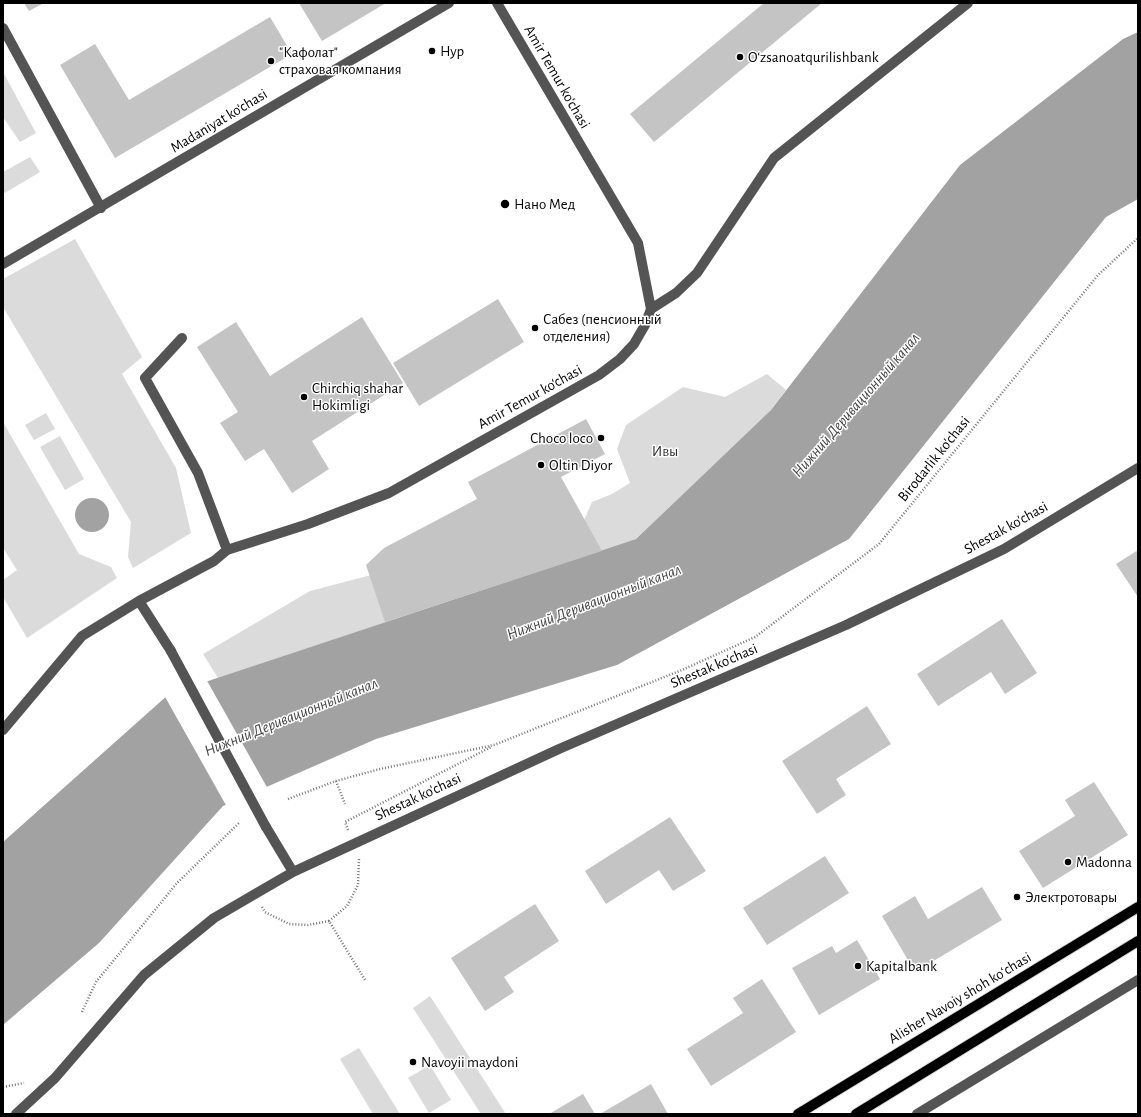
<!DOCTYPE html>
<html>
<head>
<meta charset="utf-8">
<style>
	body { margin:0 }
	#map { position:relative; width:1141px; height:1117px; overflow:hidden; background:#fff; font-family:"Alegreya Sans",sans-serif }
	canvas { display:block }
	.frame { position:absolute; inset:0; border:4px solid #000; pointer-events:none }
</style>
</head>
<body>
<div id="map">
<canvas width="1141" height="1117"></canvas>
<div class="frame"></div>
</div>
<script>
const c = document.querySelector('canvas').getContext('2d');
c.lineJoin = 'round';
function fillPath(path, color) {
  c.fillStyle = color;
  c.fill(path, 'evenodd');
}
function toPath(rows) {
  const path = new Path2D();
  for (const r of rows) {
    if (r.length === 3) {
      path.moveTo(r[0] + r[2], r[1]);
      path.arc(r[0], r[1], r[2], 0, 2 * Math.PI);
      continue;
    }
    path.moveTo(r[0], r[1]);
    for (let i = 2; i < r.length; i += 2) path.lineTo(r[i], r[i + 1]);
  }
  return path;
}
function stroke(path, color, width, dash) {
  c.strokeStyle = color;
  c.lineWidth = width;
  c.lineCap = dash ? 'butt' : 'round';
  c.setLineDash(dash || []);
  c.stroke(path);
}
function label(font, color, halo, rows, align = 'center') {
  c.font = font + ' "Alegreya Sans",sans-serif';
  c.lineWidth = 3;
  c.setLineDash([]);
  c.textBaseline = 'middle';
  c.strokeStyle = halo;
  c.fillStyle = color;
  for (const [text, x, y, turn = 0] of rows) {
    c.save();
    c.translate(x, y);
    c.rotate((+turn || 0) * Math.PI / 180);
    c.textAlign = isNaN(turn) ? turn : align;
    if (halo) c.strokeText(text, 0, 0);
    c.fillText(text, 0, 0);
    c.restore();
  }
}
const green = toPath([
	[3,72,36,133,20,142,3,117],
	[30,157,40,172,3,194,3,172],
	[75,239,142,357,122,374,176,468,191,533,133,568,128,557,131,522,3,307,3,279],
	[767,374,786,390,771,410,636,539,218,678,203,654,310,591,501,541,577,536,592,502,612,494,630,483,617,449,626,425,683,387,725,397],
	[46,413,55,429,34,440,25,425],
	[3,422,79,554,111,567,117,578,27,638,3,597,3,580,17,570,3,548],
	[60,436,84,479,65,490,40,447],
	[430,996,506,1114,481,1114,413,1008],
	[359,1048,400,1114,373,1114,340,1059],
	[430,1065,451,1100,429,1113,408,1078]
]);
const water = toPath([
	[1138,32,1138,199,1106,217,849,539,617,665,376,739,223,806,99,943,3,1025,3,842,169,694,636,539,771,410,960,165,1123,39],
	[92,515,17]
]);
const pier = toPath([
	[206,679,268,789,227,807,164,695,168,692]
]);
const building = toPath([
	[24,3,44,3,29,11],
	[299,3,386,3,322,41],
	[764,3,822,3,654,142,630,114],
	[270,17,292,54,115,158,60,65,95,44,129,100],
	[498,299,524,342,419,406,393,363],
	[362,317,403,383,312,441,329,469,292,493,264,449,245,461,220,423,238,412,197,347,236,322,270,376],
	[586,419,605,454,561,477,602,551,385,622,366,565,384,548,477,499,468,482],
	[1138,550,1138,597,1116,564],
	[1002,619,1037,673,1005,694,991,672,938,706,917,674],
	[867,706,891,744,836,779,846,795,817,814,782,761],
	[1094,782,1128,835,1043,888,1019,851,1075,816,1065,800],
	[670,817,706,871,673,891,659,870,606,904,585,871],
	[825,856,849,893,767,945,743,908],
	[982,887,1002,920,915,972,882,916,915,896,928,919],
	[535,904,559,941,504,977,514,992,485,1011,451,958],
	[857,940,880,979,819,1015,792,968,832,946,836,953],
	[762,979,796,1032,711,1086,687,1049,743,1013,733,998],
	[651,1084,668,1114,600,1114],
	[583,1094,595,1114,549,1114]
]);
const path = toPath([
	[336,781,345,804],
	[288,799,336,781,380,769,494,745,682,670,755,637,879,544,1098,275,1138,238],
	[348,830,345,822,491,747],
	[262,907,265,912,289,924,308,925,329,921,365,980],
	[329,921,347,906,358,885,359,859],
	[82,1012,96,982,177,883,239,823],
	[3,1087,24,1083]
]);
const minor = toPath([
	[3,28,101,208],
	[3,264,449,3],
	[651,309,676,293,697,273,774,158,968,3],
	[182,338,145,378,198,473,227,550],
	[171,651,139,601,214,561,227,550,308,524,389,493,599,375,620,359,634,344,645,325,651,309,638,243,497,3],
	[3,730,82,636,139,601],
	[266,827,293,872],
	[16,1114,55,1078,144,975,214,918,255,894,293,872,559,749,846,625,1004,549,1138,468],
	[917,1114,1138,980]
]);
const major = toPath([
	[798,1114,1138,907],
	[856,1114,1138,941]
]);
const minorBridge = toPath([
	[171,651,266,827]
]);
const markers = [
	[432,51,4,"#000"],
	[740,57,4,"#000"],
	[271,61,4,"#000"],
	[505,204,5,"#000"],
	[535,328,4,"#000"],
	[304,397,4,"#000"],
	[601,438,4,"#000"],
	[541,465,4,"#000"],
	[1068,862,4,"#000"],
	[1017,897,4,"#000"],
	[858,966,4,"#000"],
	[413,1062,4,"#000"]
];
const poiNames = [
	["Нур",440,51],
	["\"Кафолат\"",279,52],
	["страховая компания",279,69],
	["Oʻzsanoatqurilishbank",748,57],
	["Нано Мед",514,204],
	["Сабез (пенсионный",543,319],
	["отделения)",543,336],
	["Chirchiq shahar",312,388],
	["Hokimligi",312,405],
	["Choco loco",593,438,"right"],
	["Oltin Diyor",549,465],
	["Madonna",1076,862],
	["Электротовары",1025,897],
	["Kapitalbank",866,966],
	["Navoyii maydoni",421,1062]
];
const streetNames = [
	["Amir Temur ko‘chasi",557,77,60],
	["Madaniyat ko‘chasi",219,121,-31],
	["Amir Temur ko‘chasi",530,397,-29],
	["Birodarlik ko'chasi",934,459,-51],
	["Shestak ko'chasi",1006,528,-29],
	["Shestak ko'chasi",714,666,-23],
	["Shestak ko'chasi",418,797,-25],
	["Alisher Navoiy shoh koʻchasi",960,998,-31]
];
const parkNames = [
	["Ивы",665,451]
];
const waterNames = [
	["Нижний Деривационный канал",856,405,-49],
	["Нижний Деривационный канал",594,602,-21],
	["Нижний Деривационный канал",291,717,-22]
];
fillPath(green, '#dbdbdb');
fillPath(water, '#a2a2a2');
fillPath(pier, '#fff');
fillPath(building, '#c4c4c4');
stroke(major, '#dbdbdb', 12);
stroke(path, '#767676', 2.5, [1, 2]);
stroke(minor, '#545454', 10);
stroke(major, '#000', 10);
stroke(minorBridge, '#545454', 10);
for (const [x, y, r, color] of markers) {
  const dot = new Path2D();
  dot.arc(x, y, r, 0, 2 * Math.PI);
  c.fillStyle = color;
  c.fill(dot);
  stroke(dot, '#fff', 1.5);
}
label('15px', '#000', '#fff', poiNames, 'left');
label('15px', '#000', '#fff', streetNames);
label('15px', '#323232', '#fff', parkNames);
label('italic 16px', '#434343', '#fff', waterNames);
</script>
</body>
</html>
